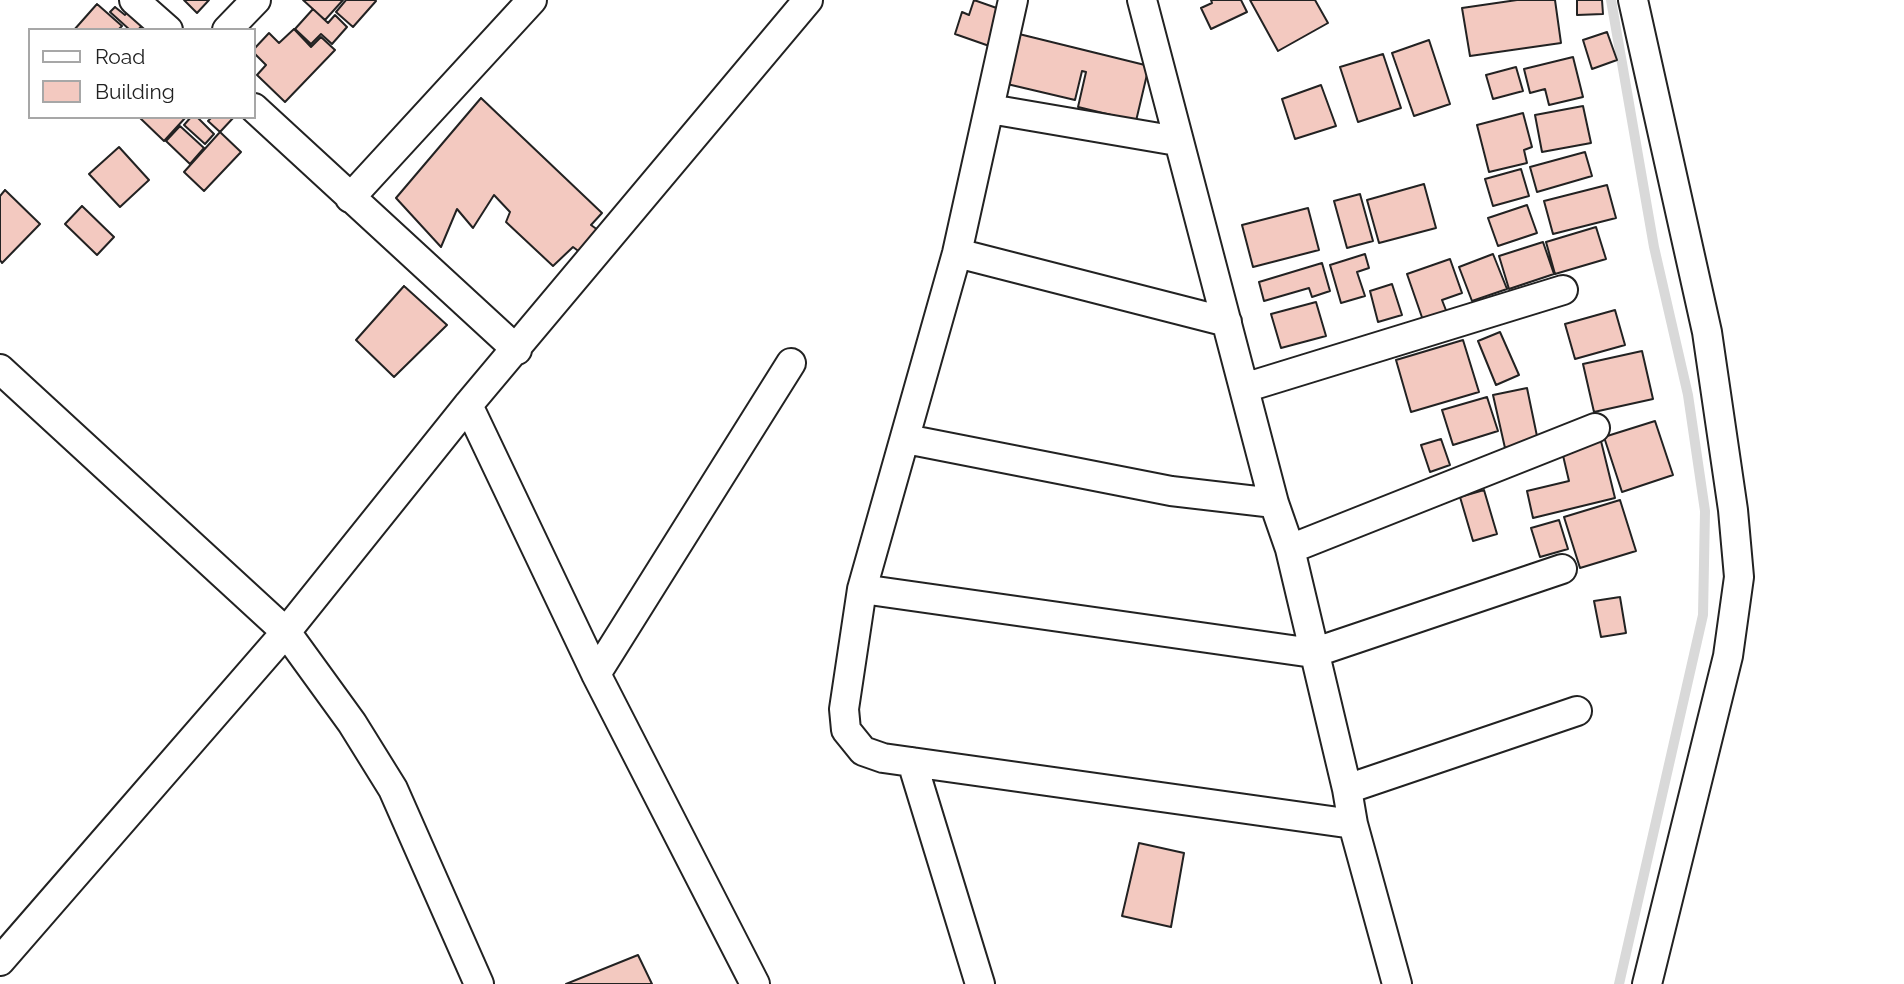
<!DOCTYPE html>
<html>
<head>
<meta charset="utf-8">
<style>
	body { margin:0 }
	#map { position:relative; width:1904px; height:984px; overflow:hidden; background:#fff; font-family:Raleway,sans-serif }
	canvas { display:block }
	.legend { position:absolute; left:28px; top:28px; width:228px; height:91px; box-sizing:border-box; background:#fff; border:2px solid #a7a7a7; margin:0; padding:9px 12px; list-style:none; font-size:21px; color:#222 }
	.legend li { display:flex; align-items:center; gap:14px; height:35px }
	.legend b { width:35px; border:2px solid #a7a7a7 }
</style>
</head>
<body>
<div id="map">
<canvas width="1904" height="984"></canvas>
<ul class="legend">
<li><b style="height:9px;background:#fff"></b>Road</li>
<li><b style="height:19px;background:#f3c9c0"></b>Building</li>
</ul>
</div>
<script>
const c = document.querySelector('canvas').getContext('2d');
c.lineJoin = 'round';
function toPath(rows) {
  const path = new Path2D();
  for (const r of rows) {
    path.moveTo(r[0], r[1]);
    for (let i = 2; i < r.length; i += 2) path.lineTo(r[i], r[i + 1]);
  }
  return path;
}
function stroke(path, color, width, dash) {
  c.strokeStyle = color;
  c.lineWidth = width;
  c.lineCap = dash ? 'butt' : 'round';
  c.setLineDash(dash || []);
  c.stroke(path);
}
function fillPath(path, color) {
  c.fillStyle = color;
  c.fill(path, 'evenodd');
}
const stream = toPath([
	[1611,0,1654,247,1688,395,1705,511,1703,615,1619,984]
]);
const building = toPath([
	[184,0,209,0,197,13,184,0],
	[303,0,343,0,325,20,303,0],
	[346,0,375,0,376,1,353,27,336,12,346,0],
	[974,0,1008,12,995,48,955,34,962,12,969,15,974,0],
	[1211,0,1241,0,1247,12,1211,29,1201,8,1212,3,1211,0],
	[1250,0,1315,0,1328,23,1278,51,1250,0],
	[1517,0,1555,0,1561,43,1470,56,1462,8,1517,0],
	[1577,0,1602,0,1603,14,1577,15,1577,0],
	[97,4,122,26,118,30,74,30,97,4],
	[115,7,125,15,131,7,147,20,138,30,130,30,110,12,115,7],
	[313,9,328,23,335,15,347,27,332,44,321,34,311,44,295,29,313,9],
	[294,29,311,47,321,37,335,50,285,102,257,75,266,65,254,53,254,49,269,33,279,43,294,29],
	[1607,32,1617,60,1592,69,1583,40,1607,32],
	[1019,34,1149,66,1136,121,1078,107,1086,72,1082,71,1075,100,1007,84,1019,34],
	[1429,40,1450,104,1414,116,1392,53,1429,40],
	[1383,54,1401,108,1358,122,1340,67,1383,54],
	[1573,57,1583,97,1549,105,1545,89,1530,93,1524,69,1573,57],
	[1516,67,1523,91,1493,99,1486,75,1516,67],
	[1321,85,1336,126,1295,139,1282,99,1321,85],
	[481,98,602,213,591,225,602,233,585,256,573,247,553,266,506,222,510,212,494,195,473,228,457,209,441,247,396,198,481,98],
	[1583,106,1591,143,1542,152,1535,115,1583,106],
	[1523,113,1532,147,1524,150,1527,163,1489,172,1477,125,1523,113],
	[139,117,186,117,164,141,139,117],
	[191,117,197,117,214,134,205,144,184,125,191,117],
	[212,117,234,117,220,132,208,121,212,117],
	[180,126,204,148,190,164,166,141,180,126],
	[220,132,241,152,204,191,184,172,220,132],
	[119,147,149,180,120,207,89,174,119,147],
	[1585,152,1592,176,1537,192,1530,167,1585,152],
	[1521,169,1529,196,1493,206,1485,179,1521,169],
	[1424,184,1436,228,1379,243,1367,200,1424,184],
	[1607,185,1616,218,1553,234,1544,201,1607,185],
	[5,190,40,224,2,263,0,260,0,196,5,190],
	[1360,194,1373,241,1347,248,1334,201,1360,194],
	[1527,205,1537,233,1498,246,1488,218,1527,205],
	[82,206,114,237,97,255,65,224,82,206],
	[1308,208,1319,250,1253,267,1242,225,1308,208],
	[1596,227,1606,259,1555,274,1546,242,1596,227],
	[1543,242,1554,274,1509,289,1499,256,1543,242],
	[1365,254,1369,268,1357,272,1365,296,1341,303,1330,265,1365,254],
	[1493,254,1507,289,1472,301,1459,267,1493,254],
	[1450,259,1462,293,1442,300,1449,318,1425,326,1407,274,1450,259],
	[1322,263,1330,291,1312,297,1309,288,1264,301,1259,282,1322,263],
	[1392,284,1402,315,1378,322,1370,291,1392,284],
	[404,286,447,325,394,377,356,340,404,286],
	[1316,302,1326,336,1281,348,1271,314,1316,302],
	[1615,310,1625,345,1575,359,1565,324,1615,310],
	[1500,332,1519,375,1496,385,1478,341,1500,332],
	[1463,340,1479,392,1411,412,1396,360,1463,340],
	[1642,351,1653,399,1594,412,1583,364,1642,351],
	[1527,388,1538,441,1505,448,1493,395,1527,388],
	[1487,397,1498,431,1453,445,1442,410,1487,397],
	[1655,421,1673,475,1622,492,1604,437,1655,421],
	[1600,437,1615,498,1533,518,1527,491,1569,481,1561,447,1600,437],
	[1441,439,1450,465,1430,472,1421,445,1441,439],
	[1484,490,1497,534,1473,541,1460,497,1484,490],
	[1620,500,1636,551,1580,568,1564,517,1620,500],
	[1559,520,1568,549,1540,557,1531,528,1559,520],
	[1620,597,1626,633,1601,637,1594,601,1620,597],
	[1139,843,1184,853,1171,927,1122,916,1139,843],
	[638,955,652,984,566,984,638,955]
]);
const street = toPath([
	[134,0,168,30],
	[1013,0,957,253,862,589,844,709,846,730,863,751,883,758,1353,824],
	[1142,0,1274,503,1290,549,1347,789,1353,824,1397,984],
	[1633,0,1707,332,1733,510,1739,577,1728,656,1647,984],
	[227,30,256,0],
	[254,108,517,350],
	[990,109,1177,141],
	[350,198,532,0],
	[957,253,1227,322],
	[0,369,286,632,352,723,393,789,479,984],
	[1244,388,1563,290],
	[468,405,596,674,755,984],
	[906,439,1171,491,1274,503],
	[1290,549,1595,428],
	[862,589,1313,653,1562,569],
	[596,674,791,363],
	[912,762,980,984],
	[1347,789,1577,711],
	[0,961,286,632,468,405,808,0]
]);
stroke(stream, '#d9d9d9', 10);
fillPath(building, '#f3c9c0');
stroke(building, '#222', 2);
stroke(street, '#222', 32);
stroke(street, '#fff', 28);
</script>
</body>
</html>
